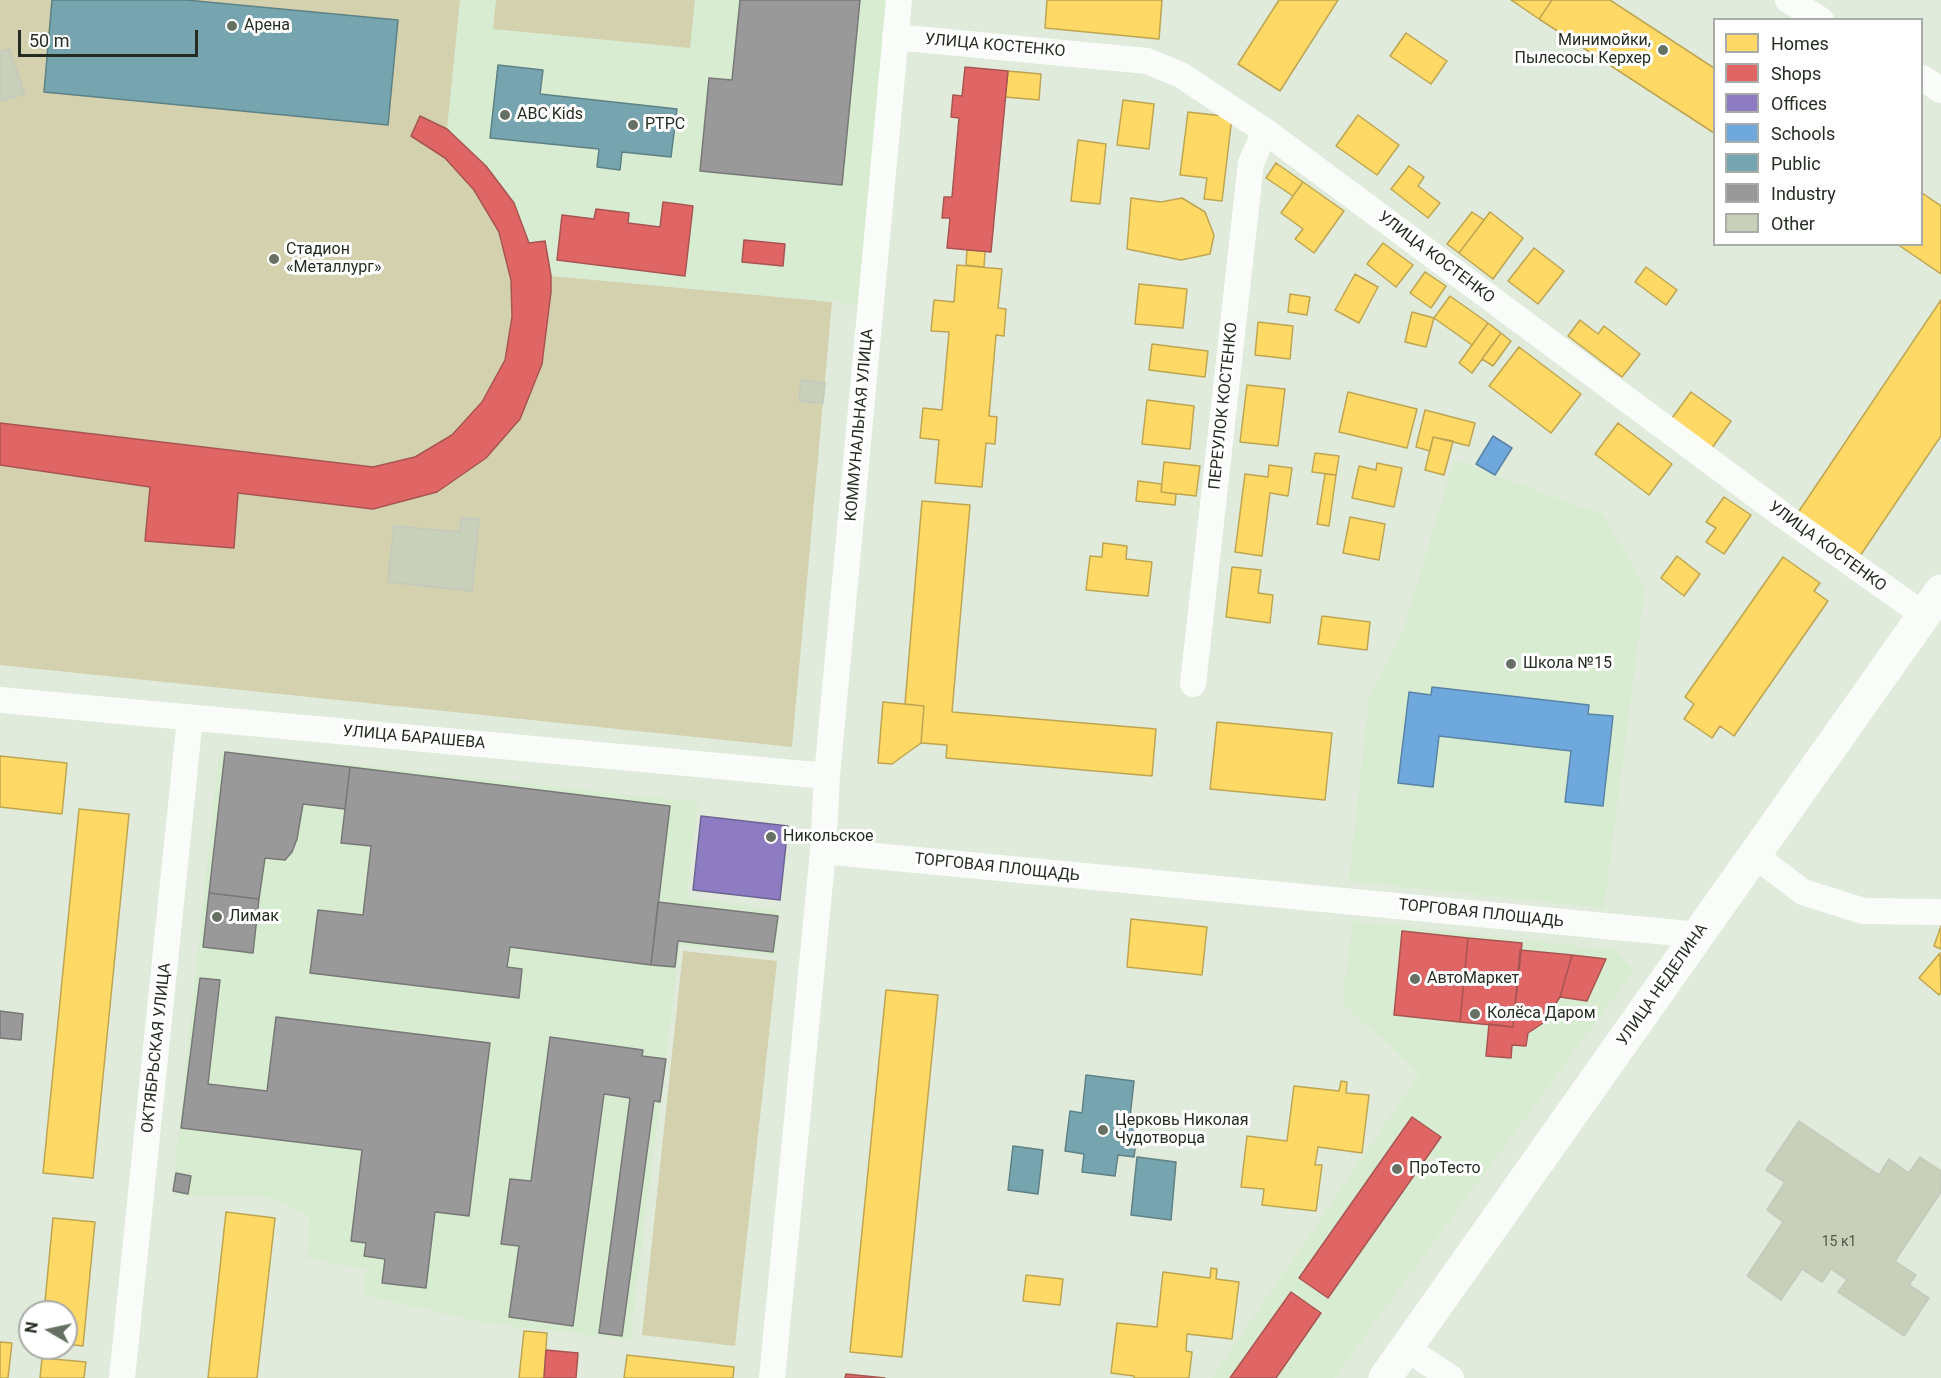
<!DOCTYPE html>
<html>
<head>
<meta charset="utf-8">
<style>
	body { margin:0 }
	#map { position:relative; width:1941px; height:1378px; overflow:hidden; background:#e0ebdb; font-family:Roboto,sans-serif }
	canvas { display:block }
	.legend { position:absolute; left:1713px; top:18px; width:210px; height:228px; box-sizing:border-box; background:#fff; border:2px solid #a8aba7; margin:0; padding:8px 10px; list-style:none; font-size:18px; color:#252d22 }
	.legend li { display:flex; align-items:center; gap:12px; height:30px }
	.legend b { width:30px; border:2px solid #a8aba7 }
	.north { position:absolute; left:18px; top:1300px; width:60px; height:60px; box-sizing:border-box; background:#fff; border:2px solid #a8aba7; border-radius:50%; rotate:279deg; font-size:16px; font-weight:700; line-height:24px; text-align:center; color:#252d22 }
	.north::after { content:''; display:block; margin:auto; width:21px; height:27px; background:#667063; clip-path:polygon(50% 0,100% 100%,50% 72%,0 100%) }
	.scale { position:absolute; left:18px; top:30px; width:180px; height:27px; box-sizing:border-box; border:3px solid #252d22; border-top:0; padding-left:8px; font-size:18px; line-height:21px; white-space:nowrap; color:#252d22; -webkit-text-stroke:4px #fff; paint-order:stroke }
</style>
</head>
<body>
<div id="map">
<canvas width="1941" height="1378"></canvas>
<ul class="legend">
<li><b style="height:16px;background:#ffd966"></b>Homes</li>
<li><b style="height:16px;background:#e06666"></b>Shops</li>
<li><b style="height:16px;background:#8e7cc3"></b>Offices</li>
<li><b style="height:16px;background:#6fa8dc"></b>Schools</li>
<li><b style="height:16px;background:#76a5af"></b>Public</li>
<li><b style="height:16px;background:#999"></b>Industry</li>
<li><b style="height:16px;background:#c9d0b9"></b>Other</li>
</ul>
<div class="north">N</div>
<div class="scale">50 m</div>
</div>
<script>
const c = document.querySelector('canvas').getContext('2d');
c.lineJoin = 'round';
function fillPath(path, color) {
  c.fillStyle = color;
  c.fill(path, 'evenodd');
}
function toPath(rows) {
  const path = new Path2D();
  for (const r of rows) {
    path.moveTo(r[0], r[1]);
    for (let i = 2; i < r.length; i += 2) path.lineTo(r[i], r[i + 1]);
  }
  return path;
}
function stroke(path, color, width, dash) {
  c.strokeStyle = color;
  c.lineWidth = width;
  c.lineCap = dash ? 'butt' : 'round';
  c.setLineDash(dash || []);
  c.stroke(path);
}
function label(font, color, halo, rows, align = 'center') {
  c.font = font + ' Roboto,sans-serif';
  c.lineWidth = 6;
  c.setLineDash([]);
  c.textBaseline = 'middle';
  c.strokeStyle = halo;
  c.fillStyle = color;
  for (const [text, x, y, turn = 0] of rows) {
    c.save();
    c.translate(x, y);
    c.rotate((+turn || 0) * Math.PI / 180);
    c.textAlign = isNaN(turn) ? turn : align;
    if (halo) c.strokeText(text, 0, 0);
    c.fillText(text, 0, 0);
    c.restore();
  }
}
const built = toPath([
	[460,0,888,0,859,304,551,276,529,243,514,203,447,129],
	[1454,460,1603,515,1645,587,1604,908,1349,881,1369,697,1403,631],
	[219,750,698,802,687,897,781,910,775,956,680,945,630,1340,485,1323,363,1295,366,1269,307,1258,310,1216,270,1198,172,1196],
	[1353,921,1615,950,1634,970,1334,1378,1212,1378,1420,1073,1342,1003]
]);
const green = toPath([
	[0,0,460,0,447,129,486,166,514,203,529,243,545,241,551,276,832,302,792,747,0,665],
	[496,0,695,0,690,48,493,29],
	[683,951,777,961,735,1346,642,1335]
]);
const homes = toPath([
	[1047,0,1162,0,1159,39,1045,28,1047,0],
	[1279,0,1338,0,1280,91,1238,64,1279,0],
	[1511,0,1552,0,1539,19,1511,0],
	[1552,0,1610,0,1714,68,1714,133,1539,19,1552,0],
	[1406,33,1447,61,1431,84,1390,56,1406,33],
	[1008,71,1041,74,1039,100,1005,97,1008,71],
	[1123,100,1154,104,1149,149,1117,145,1123,100],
	[1188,112,1232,117,1222,201,1204,199,1207,178,1180,175,1188,112],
	[1358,115,1399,145,1377,175,1336,146,1358,115],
	[1078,140,1106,144,1100,204,1071,201,1078,140],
	[1276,163,1303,182,1293,196,1266,178,1276,163],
	[1409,166,1424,177,1418,186,1440,203,1428,218,1391,189,1409,166],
	[1303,182,1344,211,1314,253,1295,239,1303,229,1281,213,1303,182],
	[1922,193,1941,206,1941,274,1897,244,1922,244,1922,193],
	[1131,198,1161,202,1182,198,1205,212,1214,235,1210,254,1181,260,1127,249,1131,198],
	[1472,212,1484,220,1459,253,1447,244,1472,212],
	[1490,212,1523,238,1493,279,1459,253,1490,212],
	[1383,243,1413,265,1396,287,1367,264,1383,243],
	[1534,248,1564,271,1538,304,1508,281,1534,248],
	[967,250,985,251,984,267,966,265,967,250],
	[957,265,1002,269,998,308,1006,309,1004,336,996,335,989,416,997,417,995,444,986,443,982,487,935,483,939,440,920,438,923,408,942,410,949,332,931,331,934,300,954,302,957,265],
	[1646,267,1677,290,1666,305,1635,282,1646,267],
	[1425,272,1446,286,1431,308,1410,293,1425,272],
	[1355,274,1378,287,1359,323,1335,310,1355,274],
	[1139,284,1187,289,1183,328,1135,324,1139,284],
	[1290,294,1310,297,1307,315,1288,312,1290,294],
	[1450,296,1488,323,1472,345,1434,318,1450,296],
	[1941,300,1941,436,1860,556,1797,514,1941,300],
	[1412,312,1434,318,1426,347,1405,342,1412,312],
	[1580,320,1598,334,1604,326,1640,354,1622,377,1568,336,1580,320],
	[1258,322,1293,326,1290,359,1255,355,1258,322],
	[1488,323,1501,333,1472,373,1459,363,1488,323],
	[1501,333,1511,341,1493,366,1482,359,1501,333],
	[1152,344,1208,351,1205,377,1149,370,1152,344],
	[1519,347,1581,394,1551,433,1489,386,1519,347],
	[1247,385,1285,389,1278,446,1240,442,1247,385],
	[1348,392,1417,409,1407,448,1339,432,1348,392],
	[1691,392,1731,421,1712,448,1672,418,1691,392],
	[1147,400,1194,406,1190,449,1142,444,1147,400],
	[1425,410,1475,423,1469,446,1433,437,1430,451,1416,447,1425,410],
	[1618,423,1672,464,1649,495,1595,454,1618,423],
	[1433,437,1453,441,1444,475,1425,470,1433,437],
	[1315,453,1339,456,1336,475,1312,472,1315,453],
	[1164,462,1200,466,1196,496,1161,492,1164,462],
	[1377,463,1402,468,1394,507,1352,498,1359,466,1376,470,1377,463],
	[1269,465,1292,468,1288,496,1270,493,1262,556,1235,552,1245,474,1268,477,1269,465],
	[1325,474,1336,475,1329,526,1317,524,1325,474],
	[1138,481,1162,484,1161,492,1176,494,1175,505,1136,501,1138,481],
	[1724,497,1751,515,1724,554,1706,542,1716,528,1706,522,1724,497],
	[922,501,970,505,952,712,1156,729,1152,776,946,758,947,745,921,743,924,706,905,704,922,501],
	[1350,517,1385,524,1379,560,1343,553,1350,517],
	[1103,543,1127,546,1126,559,1152,562,1148,596,1086,590,1090,556,1102,557,1103,543],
	[1677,556,1700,574,1684,596,1661,578,1677,556],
	[1783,557,1820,583,1814,591,1828,601,1734,736,1720,726,1712,738,1684,719,1694,704,1685,697,1783,557],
	[1232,567,1261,570,1258,593,1273,595,1270,623,1226,617,1232,567],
	[1322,616,1370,622,1367,650,1318,644,1322,616],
	[883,702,924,706,921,743,892,764,878,763,883,702],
	[1217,722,1332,733,1325,800,1210,789,1217,722],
	[0,756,67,763,62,814,0,807,0,756],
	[79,809,129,814,93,1178,43,1173,79,809],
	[1131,919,1207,927,1202,975,1127,967,1131,919],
	[1941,926,1941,949,1934,946,1941,926],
	[1940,953,1941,992,1939,995,1919,978,1940,953],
	[886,990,938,995,902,1357,850,1352,886,990],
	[1341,1081,1347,1082,1346,1093,1369,1095,1362,1153,1318,1147,1315,1165,1322,1165,1316,1211,1262,1205,1264,1189,1241,1187,1247,1136,1287,1141,1294,1086,1339,1091,1341,1081],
	[226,1212,275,1218,257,1378,208,1378,226,1212],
	[53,1218,95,1222,83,1346,66,1344,66,1312,44,1312,53,1218],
	[1211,1268,1217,1269,1216,1279,1239,1282,1232,1339,1187,1334,1186,1351,1192,1352,1189,1378,1134,1378,1134,1376,1111,1373,1117,1323,1157,1327,1163,1272,1210,1278,1211,1268],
	[1026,1275,1063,1279,1060,1305,1023,1301,1026,1275],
	[524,1331,547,1333,544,1378,519,1378,524,1331],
	[0,1342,12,1343,8,1378,0,1378,0,1342],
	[627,1355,734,1367,733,1378,624,1378,627,1355],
	[42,1358,86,1362,84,1378,40,1378,42,1358]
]);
const shops = toPath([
	[965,67,1008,71,991,252,947,248,950,218,942,218,944,197,952,197,959,118,951,117,953,95,962,96,965,67],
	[420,116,447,129,486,166,514,203,529,243,545,241,551,276,551,292,542,364,520,419,486,458,437,492,373,509,238,493,234,548,145,541,150,487,0,465,0,423,373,467,415,457,452,435,482,402,505,360,512,317,511,280,499,232,474,190,445,158,411,136,420,116],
	[663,202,693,206,685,276,557,260,562,215,594,219,596,209,629,213,628,223,660,227,663,202],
	[744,240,785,244,783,266,742,262,744,240],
	[1402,931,1468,938,1460,1022,1394,1015,1402,931],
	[1468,938,1522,943,1513,1027,1460,1022,1468,938],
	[1520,950,1572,955,1560,997,1543,1023,1528,1033,1526,1046,1512,1045,1511,1058,1486,1056,1489,1024,1513,1027,1520,950],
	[1572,955,1606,959,1587,1001,1560,997,1572,955],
	[1412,1117,1441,1137,1328,1298,1299,1278,1412,1117],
	[1291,1292,1321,1313,1276,1378,1230,1378,1291,1292],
	[546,1350,578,1353,576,1378,544,1378,546,1350],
	[846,1374,885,1378,845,1378,846,1374]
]);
const offices = toPath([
	[701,816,788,826,780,900,693,890,701,816]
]);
const schools = toPath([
	[1493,436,1512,448,1495,475,1476,464,1493,436],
	[1432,687,1589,705,1588,714,1613,716,1603,806,1565,802,1571,751,1439,736,1433,787,1398,783,1409,692,1431,695,1432,687]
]);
const public = toPath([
	[52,0,186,0,398,20,388,125,44,92,52,0],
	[498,65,543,70,540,94,677,109,671,157,622,152,620,170,597,167,599,149,490,138,498,65],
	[1086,1075,1134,1081,1130,1117,1139,1118,1134,1157,1118,1155,1115,1176,1082,1172,1084,1154,1065,1151,1070,1111,1082,1113,1086,1075],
	[1013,1146,1043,1150,1038,1194,1008,1190,1013,1146],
	[1137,1157,1176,1162,1171,1220,1131,1215,1137,1157]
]);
const industry = toPath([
	[740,0,860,0,842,185,700,171,709,78,732,80,740,0],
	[225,752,350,767,345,809,303,804,297,839,292,852,285,860,265,858,259,899,209,893,225,752],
	[350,767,670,806,651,965,510,947,507,967,522,969,519,998,310,973,318,910,363,915,371,846,341,843,350,767],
	[209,893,259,899,253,953,203,947,209,893],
	[658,902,778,916,773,952,678,941,675,967,651,965,658,902],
	[200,978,220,980,208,1084,267,1091,276,1017,490,1043,469,1216,435,1212,426,1288,382,1283,385,1259,364,1256,366,1243,351,1241,362,1150,181,1128,200,978],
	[0,1011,23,1014,21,1040,0,1038,0,1011],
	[550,1037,643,1050,642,1056,666,1059,660,1102,654,1101,622,1336,599,1333,630,1098,604,1094,573,1326,509,1317,519,1246,501,1244,510,1179,531,1181,550,1037],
	[176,1173,191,1176,188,1194,173,1191,176,1173]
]);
const building = toPath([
	[9,49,25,94,0,101,0,51,9,49],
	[801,380,825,383,823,403,799,401,801,380],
	[461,518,479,519,472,591,388,582,394,526,460,532,461,518],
	[1799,1121,1879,1175,1889,1159,1909,1173,1920,1157,1941,1171,1941,1192,1895,1261,1916,1275,1909,1285,1929,1298,1904,1336,1838,1292,1847,1280,1831,1269,1822,1282,1802,1269,1781,1300,1747,1276,1783,1222,1767,1210,1785,1182,1766,1170,1799,1121]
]);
const minor = toPath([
	[1788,0,1821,20],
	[895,37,1147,61,1181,75,1265,131,1784,516,1924,615],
	[1922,78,1941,90],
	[1193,684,1251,163,1265,131],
	[0,700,827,776],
	[823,851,827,776,899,0],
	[1754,855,1803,892,1863,911,1941,912],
	[1407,1349,1451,1378],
	[122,1378,190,718],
	[772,1378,823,851,1699,935]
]);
const secondary = toPath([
	[1385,1378,1941,591]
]);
const markers = [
	[232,26,6,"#667063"],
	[1663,50,6,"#667063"],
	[505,115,6,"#667063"],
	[633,125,6,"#667063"],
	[274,259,6,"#667063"],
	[1511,664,6,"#667063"],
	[771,837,6,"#667063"],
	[217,917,6,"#667063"],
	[1415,979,6,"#667063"],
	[1475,1014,6,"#667063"],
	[1103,1130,6,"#667063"],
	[1397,1169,6,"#667063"]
];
const numberNames = [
	["15 к1",1839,1242]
];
const poiNames = [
	["Арена",244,26],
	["Минимойки,",1651,41,"right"],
	["Пылесосы Керхер",1651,59,"right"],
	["ABC Kids",517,115],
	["РТРС",645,125],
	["Стадион",286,250],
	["«Металлург»",286,268],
	["Школа №15",1523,664],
	["Никольское",783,837],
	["Лимак",229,917],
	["АвтоМаркет",1427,979],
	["Колёса Даром",1487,1014],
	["Церковь Николая",1115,1121],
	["Чудотворца",1115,1139],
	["ПроТесто",1409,1169]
];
const streetNames = [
	["УЛИЦА КОСТЕНКО",995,46,5],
	["УЛИЦА КОСТЕНКО",1436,258,37],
	["ПЕРЕУЛОК КОСТЕНКО",1224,406,-84],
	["КОММУНАЛЬНАЯ УЛИЦА",860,425,-85],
	["УЛИЦА КОСТЕНКО",1827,547,36],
	["УЛИЦА БАРАШЕВА",414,738,5],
	["ТОРГОВАЯ ПЛОЩАДЬ",997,868,6],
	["ТОРГОВАЯ ПЛОЩАДЬ",1481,914,6],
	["УЛИЦА НЕДЕЛИНА",1663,985,-55],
	["ОКТЯБРЬСКАЯ УЛИЦА",157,1048,-84]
];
fillPath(built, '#d8ecd1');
fillPath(green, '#d3d1ae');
fillPath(homes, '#ffd966');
stroke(homes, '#bea552', 1.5);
fillPath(shops, '#e06666');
stroke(shops, '#a85552', 1.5);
fillPath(offices, '#8e7cc3');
stroke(offices, '#6e6493', 1.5);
fillPath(schools, '#6fa8dc');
stroke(schools, '#5983a4', 1.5);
fillPath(public, '#76a5af');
stroke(public, '#5e8185', 1.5);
fillPath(industry, '#999');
stroke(industry, '#767975', 1.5);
fillPath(building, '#c9d0b9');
stroke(building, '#c3c9bc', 1.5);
stroke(minor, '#fafcfa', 26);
stroke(secondary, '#fafcfa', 33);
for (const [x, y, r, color] of markers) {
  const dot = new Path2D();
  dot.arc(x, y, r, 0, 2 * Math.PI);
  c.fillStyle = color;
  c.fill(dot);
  stroke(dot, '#fff', 2);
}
label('14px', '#4e5648', null, numberNames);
label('16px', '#252d22', '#fff', poiNames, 'left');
label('16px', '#252d22', '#fff', streetNames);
</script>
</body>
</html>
